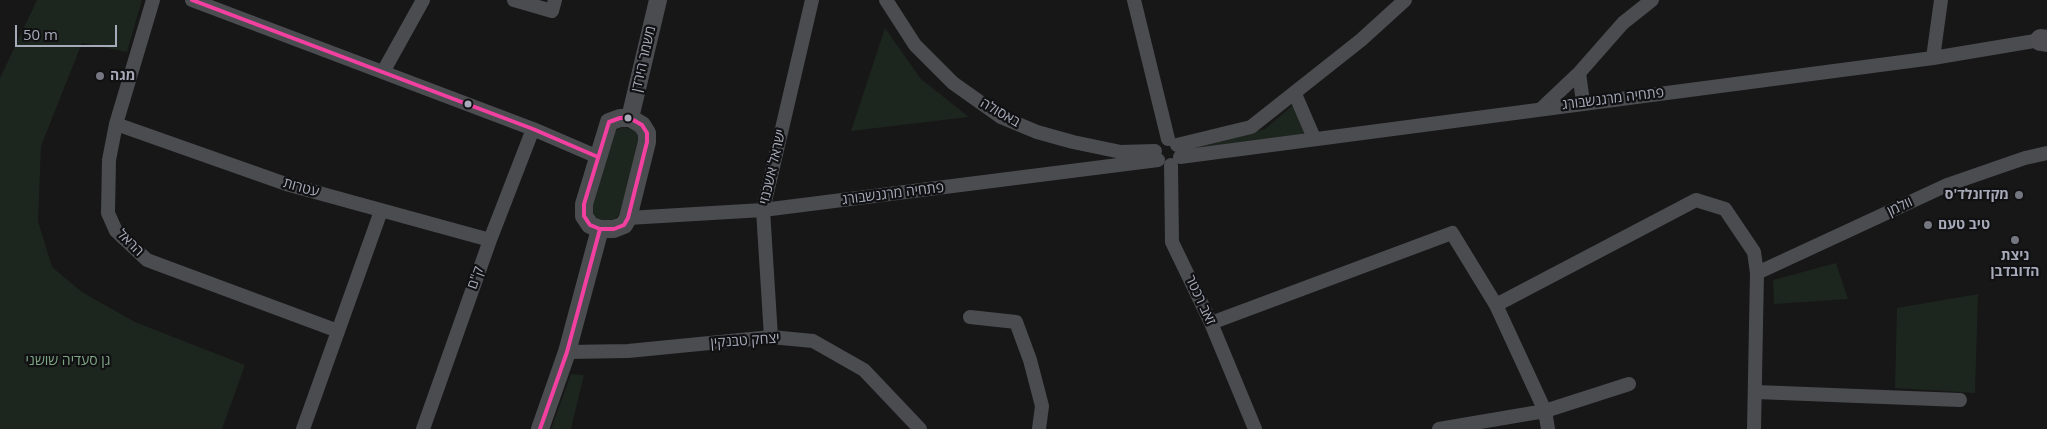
<!DOCTYPE html>
<html>
<head>
<meta charset="utf-8">
<style>
	body { margin:0 }
	#map { position:relative; width:2047px; height:429px; overflow:hidden; background:#171717; font-family:"Open Sans",sans-serif }
	canvas { display:block }
	.scale { position:absolute; left:15px; top:25px; width:102px; height:22px; box-sizing:border-box; border:2px solid #a7abb9; border-top:0; padding-left:6px; font-size:15px; line-height:18px; white-space:nowrap; color:#a7abb9; -webkit-text-stroke:4px #111113; paint-order:stroke }
</style>
</head>
<body>
<div id="map">
<canvas width="2047" height="429"></canvas>
<div class="scale">50 m</div>
</div>
<script>
const c = document.querySelector('canvas').getContext('2d');
c.lineJoin = 'round';
function fillPath(path, color) {
  c.fillStyle = color;
  c.fill(path, 'evenodd');
}
function toPath(rows) {
  const path = new Path2D();
  for (const r of rows) {
    path.moveTo(r[0], r[1]);
    for (let i = 2; i < r.length; i += 2) path.lineTo(r[i], r[i + 1]);
  }
  return path;
}
function stroke(path, color, width, dash) {
  c.strokeStyle = color;
  c.lineWidth = width;
  c.lineCap = dash ? 'butt' : 'round';
  c.setLineDash(dash || []);
  c.stroke(path);
}
function label(font, color, halo, rows, align = 'center') {
  c.font = font + ' "Open Sans",Heebo,sans-serif';
  c.lineWidth = 4.5;
  c.setLineDash([]);
  c.textBaseline = 'middle';
  c.strokeStyle = halo;
  c.fillStyle = color;
  for (const [text, x, y, turn = 0] of rows) {
    c.save();
    c.translate(x, y);
    c.rotate((+turn || 0) * Math.PI / 180);
    c.textAlign = isNaN(turn) ? turn : align;
    if (halo) c.strokeText(text, 0, 0);
    c.fillText(text, 0, 0);
    c.restore();
  }
}
const green = toPath([
	[37,0,142,0,127,52,82,43,41,146,38,221,52,267,82,292,135,322,245,365,222,429,0,429,0,78],
	[885,28,921,79,969,117,851,131],
	[1293,105,1308,136,1183,154,1181,147,1265,129],
	[624,127,636,131,641,141,620,214,614,220,603,222,595,217,590,206,613,131],
	[1836,263,1848,299,1774,304,1773,280],
	[1978,294,1975,393,1895,388,1897,308],
	[571,374,584,375,571,429,551,429]
]);
const minor = toPath([
	[153,0,116,124,109,160,108,213,116,231,147,260,338,331],
	[192,0,533,129,598,157],
	[514,0,552,11,555,0],
	[886,0,915,45,953,83,1001,117,1037,132,1073,142,1121,152,1155,151],
	[1134,0,1168,139],
	[1933,58,1941,0],
	[383,72,423,0],
	[1579,73,1583,102],
	[1295,94,1314,138],
	[1542,108,1579,73,1623,23,1652,0],
	[116,124,286,184,490,240],
	[1177,145,1251,127,1361,40,1405,0],
	[1180,157,1933,58,2047,39],
	[1171,165,1172,242,1211,323,1255,429],
	[628,218,763,210,1158,160],
	[1757,273,1947,185,2025,158,2047,153],
	[1496,305,1696,200,1725,209,1754,252,1757,273,1754,429],
	[970,317,1016,322,1030,360,1042,406,1039,429],
	[1211,323,1452,233,1496,305,1545,411,1548,429],
	[771,337,763,210,812,0],
	[567,352,628,351,771,337,813,341,864,370,920,429],
	[1756,392,1960,400],
	[303,429,381,211],
	[423,429,490,240,533,129],
	[1439,429,1545,411,1629,384]
]);
const tertiary = toPath([
	[620,118,630,118,642,125,647,133,647,142,628,218,624,225,614,229,600,229,590,225,584,216,584,204,609,122,620,118],
	[630,118,658,0],
	[540,429,567,352,600,229]
]);
const primary = toPath([
	[2041,40,2047,41]
]);
const bus1 = toPath([
	[192,0,533,129,598,157],
	[620,118,630,118,642,125,647,133,647,142,628,218,624,225,614,229,600,229,590,225,584,216,584,204,609,122,620,118],
	[540,429,567,352,600,229]
]);
const markers = [
	[100,76,5,"#757780"],
	[468,104,4.5,"#a7abb9"],
	[628,118,4.5,"#a7abb9"],
	[2019,195,5,"#757780"],
	[1928,225,5,"#757780"],
	[2015,240,5,"#757780"]
];
const streetNames = [
	["משמר הירדן",644,59,-77],
	["פתחיה מרגנשבורג",1613,99,-7],
	["באסולה",1000,113,30],
	["ישראל אשכנזי",773,167,-77],
	["עטרות",301,188,16],
	["פתחיה מרגנשבורג",893,194,-7],
	["וולמן",1900,207,-25],
	["הראל",130,243,45],
	["ק\"ם",476,278,-70],
	["זאב רכטר",1200,300,65],
	["יצחק טבנקין",745,341,-4]
];
const poiNames = [
	["מגה",110,76],
	["מקדונלד'ס",2009,195,"right"],
	["טיב טעם",1938,225],
	["ניצת",2015,256,"center"],
	["הדובדבן",2015,272,"center"]
];
const parkNames = [
	["גן סעדיה שושני",68,361]
];
fillPath(green, '#1d251f');
stroke(minor, '#4b4c50', 14);
stroke(tertiary, '#4b4c50', 18);
stroke(primary, '#4e4e52', 22);
stroke(bus1, '#f240a1', 4);
for (const [x, y, r, color] of markers) {
  const dot = new Path2D();
  dot.arc(x, y, r, 0, 2 * Math.PI);
  c.fillStyle = color;
  c.fill(dot);
  stroke(dot, '#111113', 2);
}
label('14px', '#a7abb9', '#111113', streetNames);
label('bold 14px', '#a7abb9', '#111113', poiNames, 'left');
label('14px', '#7da683', '#111113', parkNames);
</script>
</body>
</html>
